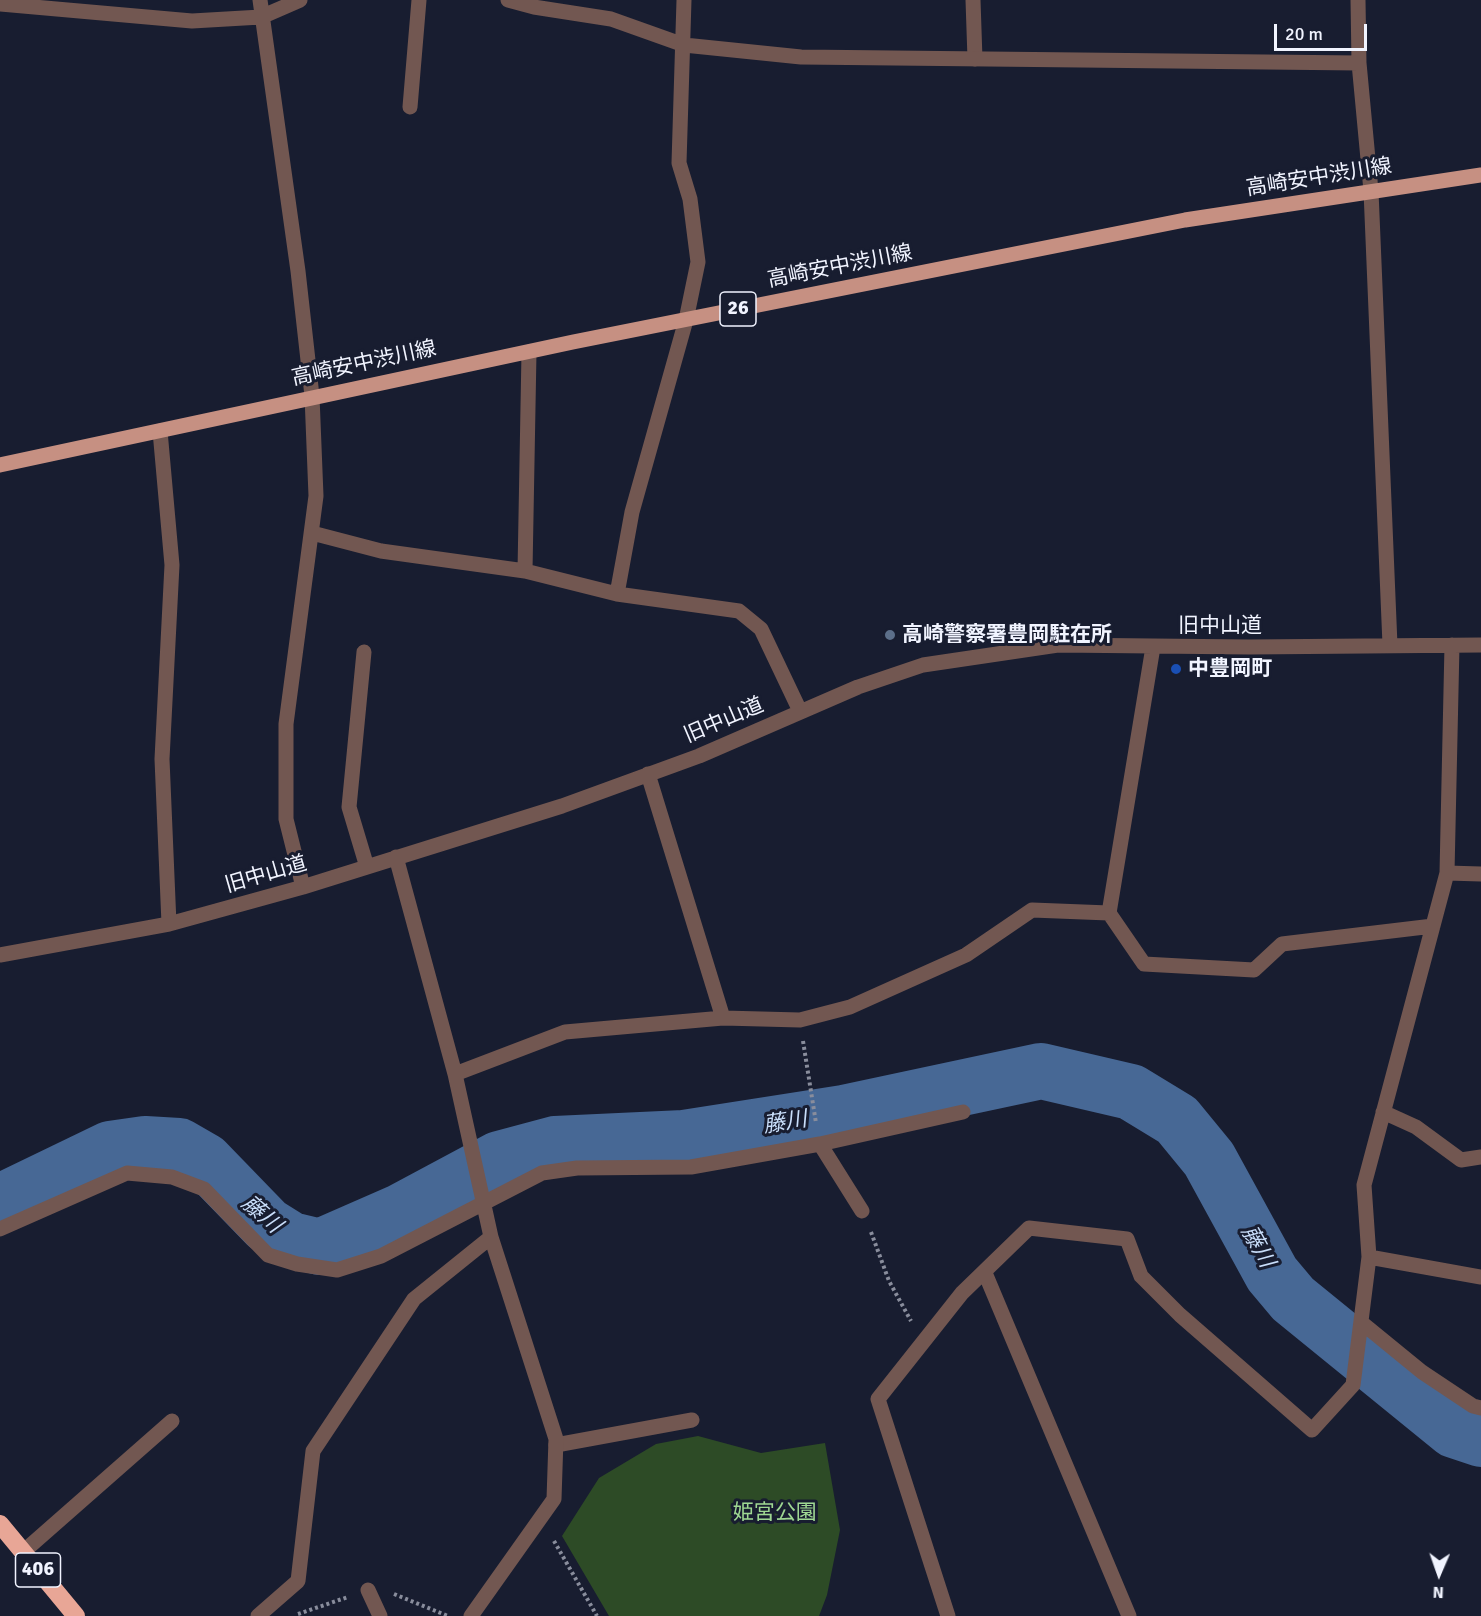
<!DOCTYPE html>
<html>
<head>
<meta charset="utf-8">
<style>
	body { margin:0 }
	#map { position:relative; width:1481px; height:1616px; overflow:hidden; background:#181d30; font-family:Signika,sans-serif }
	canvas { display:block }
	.north { position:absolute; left:1409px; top:1544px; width:60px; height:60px; -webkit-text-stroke:4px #181d30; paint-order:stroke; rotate:182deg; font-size:16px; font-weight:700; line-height:24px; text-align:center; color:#f1f4ff }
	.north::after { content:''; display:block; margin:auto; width:21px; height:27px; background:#f1f4ff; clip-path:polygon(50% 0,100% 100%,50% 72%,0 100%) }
	.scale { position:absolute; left:1274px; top:24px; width:93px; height:27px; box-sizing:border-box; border:3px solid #f1f4ff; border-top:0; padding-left:8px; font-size:18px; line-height:21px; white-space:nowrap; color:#f1f4ff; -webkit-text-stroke:4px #181d30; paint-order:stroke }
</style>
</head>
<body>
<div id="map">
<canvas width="1481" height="1616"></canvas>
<div class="north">N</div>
<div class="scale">20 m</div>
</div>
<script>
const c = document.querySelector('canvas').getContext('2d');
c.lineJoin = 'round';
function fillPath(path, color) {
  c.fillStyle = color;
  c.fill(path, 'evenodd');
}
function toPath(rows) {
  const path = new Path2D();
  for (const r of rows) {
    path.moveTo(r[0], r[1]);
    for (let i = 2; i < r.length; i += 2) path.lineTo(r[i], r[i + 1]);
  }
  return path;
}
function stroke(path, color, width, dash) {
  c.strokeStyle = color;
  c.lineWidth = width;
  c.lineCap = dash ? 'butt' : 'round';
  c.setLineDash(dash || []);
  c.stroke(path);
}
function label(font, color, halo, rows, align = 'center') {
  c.font = font + ' Signika,"Noto Sans JP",sans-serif';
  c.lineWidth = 6;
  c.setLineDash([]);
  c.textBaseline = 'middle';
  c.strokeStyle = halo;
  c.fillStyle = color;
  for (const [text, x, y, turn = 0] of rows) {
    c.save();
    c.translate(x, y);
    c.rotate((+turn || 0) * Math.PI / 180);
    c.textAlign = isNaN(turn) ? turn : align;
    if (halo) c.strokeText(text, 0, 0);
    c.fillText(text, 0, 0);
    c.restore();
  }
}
const green = toPath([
	[698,1436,761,1453,825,1443,840,1530,827,1595,819,1616,609,1616,562,1536,599,1478,656,1444]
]);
const river = toPath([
	[0,1202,110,1149,145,1144,179,1146,205,1161,267,1225,291,1240,320,1247,400,1212,499,1159,555,1144,684,1138,844,1113,1041,1071,1131,1092,1177,1120,1209,1159,1272,1274,1293,1299,1454,1430,1481,1439]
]);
const path = toPath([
	[803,1041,816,1123],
	[871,1232,889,1281,911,1321],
	[554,1541,597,1616],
	[394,1594,448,1616],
	[298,1614,348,1597]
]);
const lane = toPath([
	[973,0,975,59],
	[410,107,419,0],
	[556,1445,692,1420]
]);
const street = toPath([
	[260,0,298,271,312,396,316,496,286,724,286,819,303,887],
	[508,0,534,7,611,19,684,45,801,57,1359,63],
	[1358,0,1359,63,1371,191,1390,645],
	[0,4,192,21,261,17,300,0],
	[160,431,172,565,162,759,169,924],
	[312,533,381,551,525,571,617,594,739,611,761,629,800,711],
	[525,571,529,352],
	[617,594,632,512,686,320,698,262,690,199,679,163,684,0],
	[1153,647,1109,913,1144,964,1254,970,1282,944,1433,926],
	[364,652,349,807,367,867],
	[648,774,723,1018],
	[396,857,455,1074,491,1237,556,1439,554,1499,471,1616],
	[1447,873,1481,874],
	[0,955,169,924,303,887,562,806,699,756,858,687,923,665,1058,645,1249,647,1481,645],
	[455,1074,565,1032,723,1018,800,1020,850,1007,966,955,1032,910,1109,913],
	[1383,1112,1416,1127,1461,1160,1481,1157],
	[820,1144,862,1211],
	[0,1229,127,1173,172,1177,204,1189,268,1255,297,1264,337,1270,381,1256,542,1173,577,1168,691,1167,820,1144,963,1112],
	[1369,1257,1481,1277],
	[985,1273,1129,1616],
	[1362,1323,1422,1372,1473,1406,1481,1408],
	[23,1552,172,1421],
	[368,1590,380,1616],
	[258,1616,298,1581,313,1451,414,1299,491,1237],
	[948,1616,878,1399,962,1293,1029,1228,1127,1239,1141,1276,1180,1315,1312,1430,1353,1385,1369,1257,1364,1185,1447,873,1452,645]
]);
const primary = toPath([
	[0,465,573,342,1185,220,1481,175]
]);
const highway = toPath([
	[0,1524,76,1616]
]);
const markers = [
	[890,635,6,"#5c6f8a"],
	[1176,669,6,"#1a4fb4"]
];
const shields = [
	[738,309,36],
	[38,1570,45]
];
const shieldNames = [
	["26",738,309],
	["406",38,1570]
];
const streetNames = [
	["高崎安中渋川線",1319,178,-9],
	["高崎安中渋川線",840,267,-11],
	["高崎安中渋川線",364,364,-12],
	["旧中山道",1220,626],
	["旧中山道",724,721,-23],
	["旧中山道",266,875,-16]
];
const poiNames = [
	["高崎警察署豊岡駐在所",902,635],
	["中豊岡町",1188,669]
];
const parkNames = [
	["姫宮公園",775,1513]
];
const waterNames = [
	["藤川",785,1123,-9],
	["藤川",261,1215,41],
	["藤川",1257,1247,61]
];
fillPath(green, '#2d4b26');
stroke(river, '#476895', 56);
stroke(path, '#898d9c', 4, [3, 3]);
stroke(lane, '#725751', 15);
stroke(street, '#725751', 15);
stroke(primary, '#c69082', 15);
stroke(highway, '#e8a696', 18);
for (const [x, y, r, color] of markers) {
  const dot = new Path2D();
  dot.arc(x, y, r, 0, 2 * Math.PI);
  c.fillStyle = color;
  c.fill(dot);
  stroke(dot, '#181d30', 2);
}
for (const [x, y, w] of shields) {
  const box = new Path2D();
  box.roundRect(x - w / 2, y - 17, w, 34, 4.5);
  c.fillStyle = '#181d30';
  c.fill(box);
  stroke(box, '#f1f4ff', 1.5);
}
label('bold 20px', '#f1f4ff', null, shieldNames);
label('21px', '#f1f4ff', '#181d30', streetNames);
label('bold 21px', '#f1f4ff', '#181d30', poiNames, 'left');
label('21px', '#9fd892', '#181d30', parkNames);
label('italic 22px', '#c9defa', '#181d30', waterNames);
</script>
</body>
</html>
